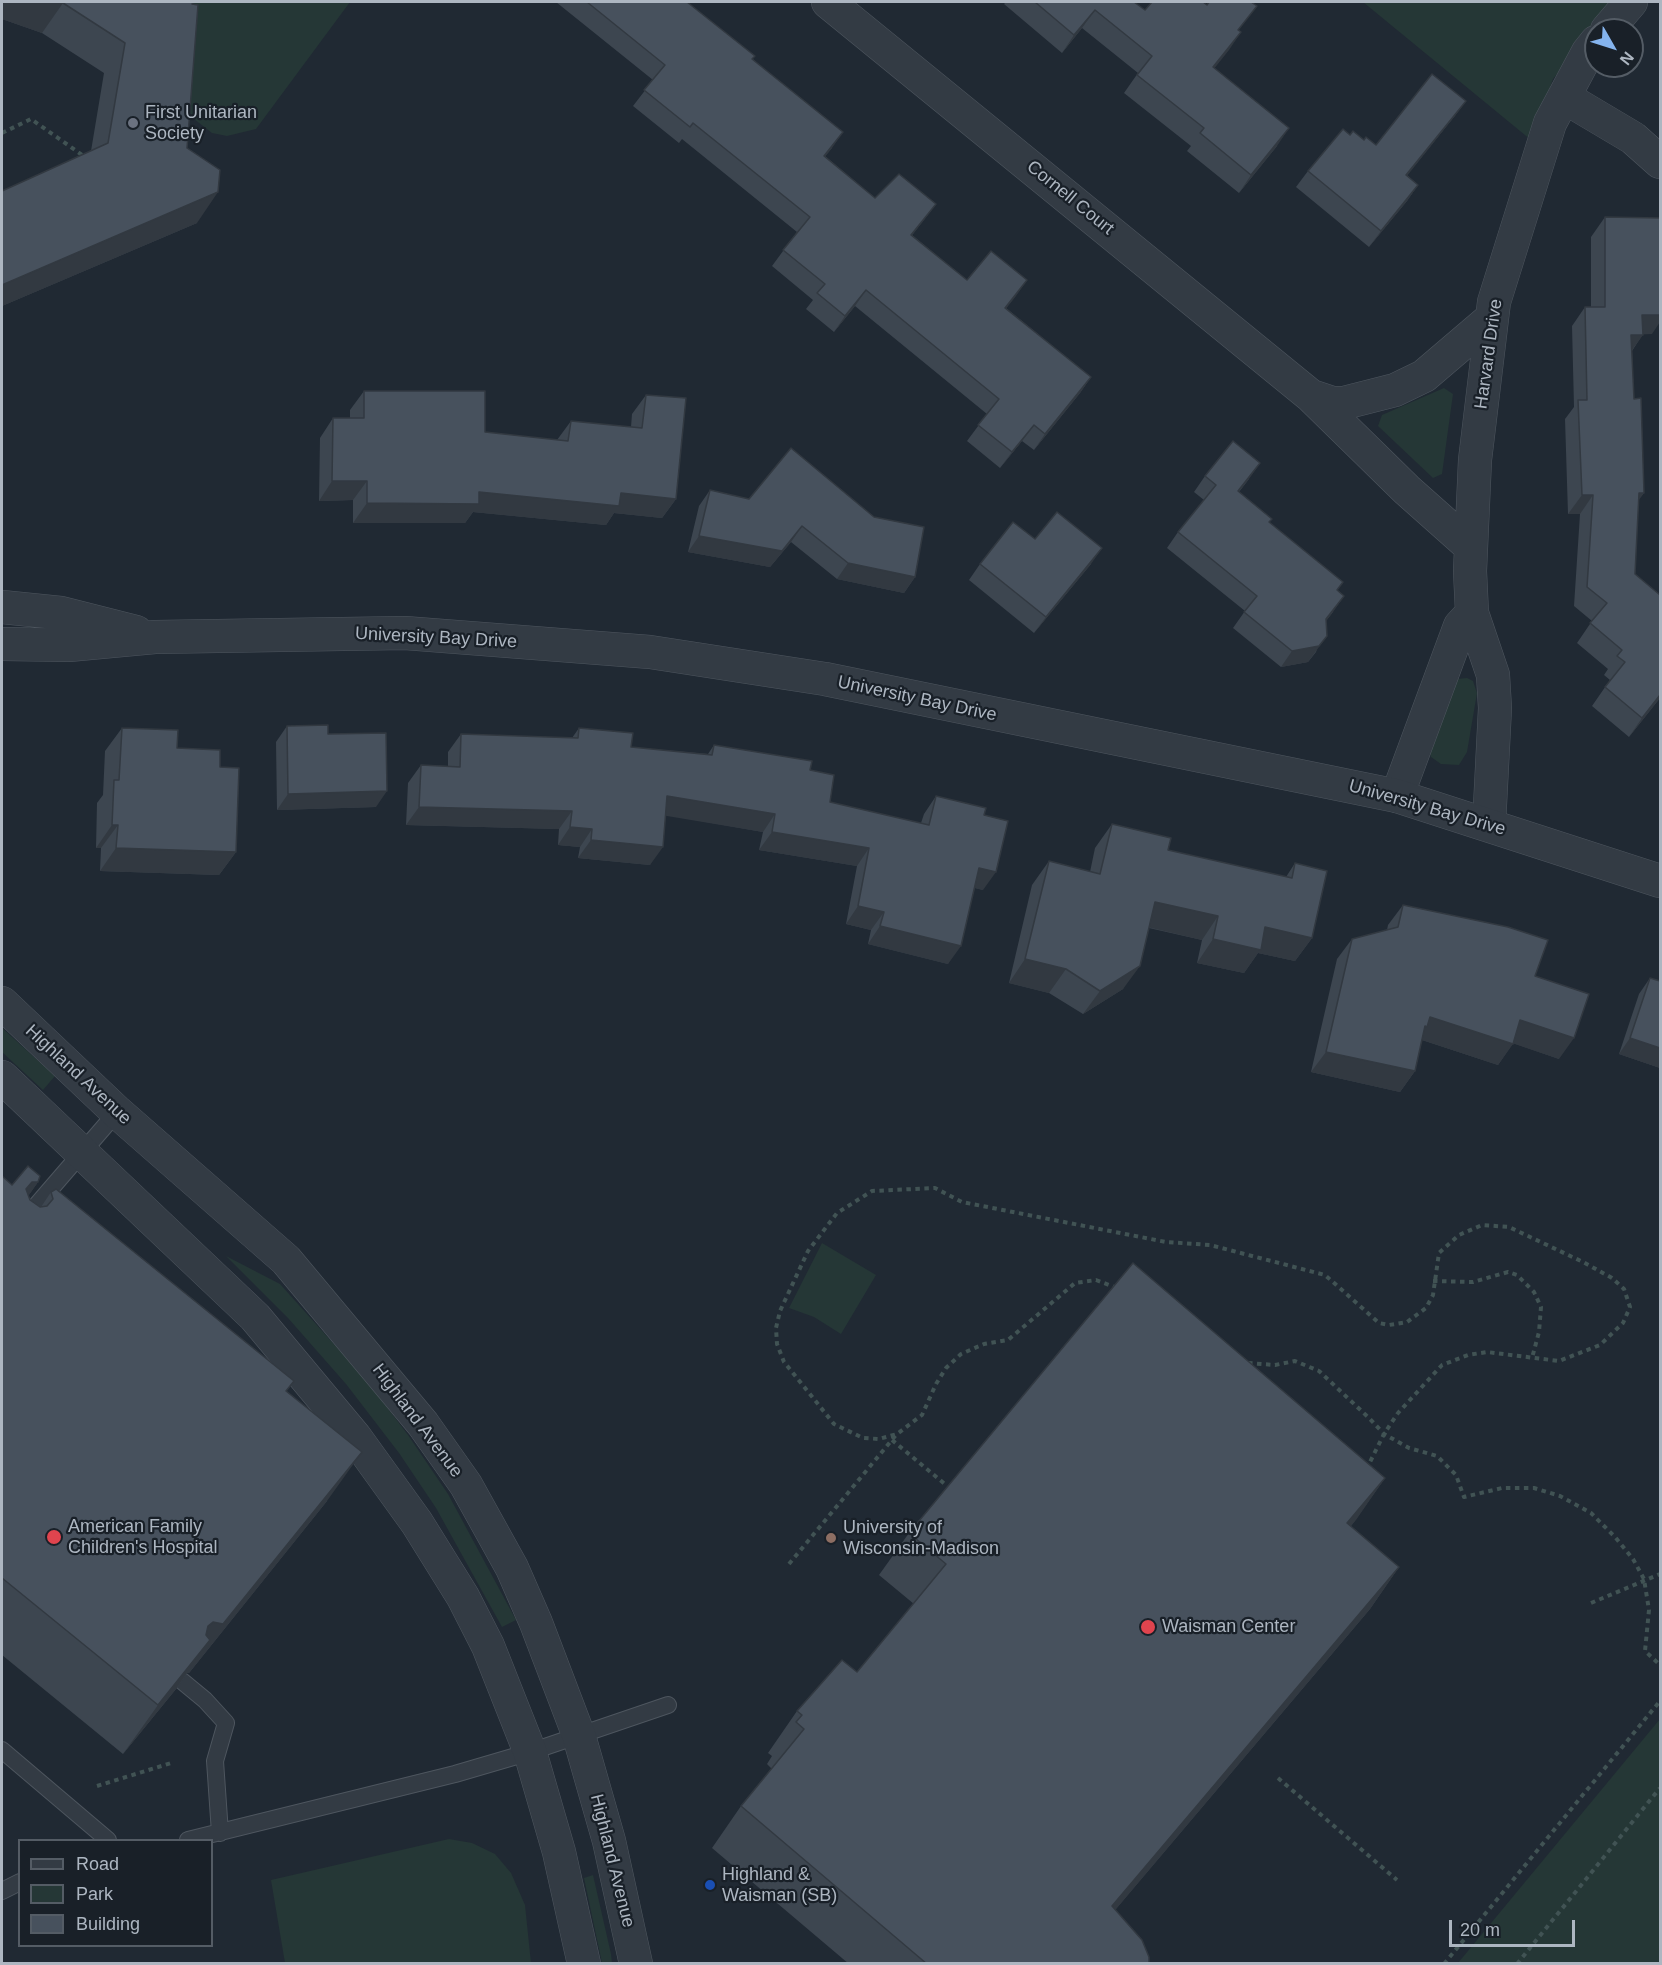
<!DOCTYPE html>
<html>
<head>
<meta charset="utf-8">
<style>
	body { margin:0 }
	#map { position:relative; width:1662px; height:1965px; overflow:hidden; background:#202933; font-family:Helvetica,sans-serif }
	canvas { display:block }
	.frame { position:absolute; inset:0; border:3px solid #adb6c1; pointer-events:none }
	.legend { position:absolute; left:18px; top:1839px; width:195px; height:108px; box-sizing:border-box; background:#192028; border:2px solid #545c65; margin:0; padding:8px 10px; list-style:none; font-size:18px; color:#adb6c1 }
	.legend li { display:flex; align-items:center; gap:12px; height:30px }
	.legend b { width:30px; border:2px solid #545c65 }
	.north { position:absolute; left:1584px; top:18px; width:60px; height:60px; box-sizing:border-box; background:#192028; border:2px solid #545c65; border-radius:50%; rotate:129deg; font-size:16px; font-weight:700; line-height:24px; text-align:center; color:#adb6c1 }
	.north::after { content:''; display:block; margin:auto; width:21px; height:27px; background:#85b4ee; clip-path:polygon(50% 0,100% 100%,50% 72%,0 100%) }
	.scale { position:absolute; left:1449px; top:1920px; width:126px; height:27px; box-sizing:border-box; border:3px solid #adb6c1; border-top:0; padding-left:8px; font-size:18px; line-height:21px; white-space:nowrap; color:#adb6c1; -webkit-text-stroke:4px #192028; paint-order:stroke }
</style>
</head>
<body>
<div id="map">
<canvas width="1662" height="1965"></canvas>
<div class="frame"></div>
<ul class="legend">
<li><b style="height:8px;background:#333b44"></b>Road</li>
<li><b style="height:16px;background:#253736"></b>Park</li>
<li><b style="height:16px;background:#47515d"></b>Building</li>
</ul>
<div class="north">N</div>
<div class="scale">20 m</div>
</div>
<script>
const c = document.querySelector('canvas').getContext('2d');
c.lineJoin = 'round';
function fillPath(path, color) {
  c.fillStyle = color;
  c.fill(path, 'evenodd');
}
function toPath(rows) {
  const path = new Path2D();
  for (const r of rows) {
    path.moveTo(r[0], r[1]);
    for (let i = 2; i < r.length; i += 2) path.lineTo(r[i], r[i + 1]);
  }
  return path;
}
function stroke(path, color, width, dash) {
  c.strokeStyle = color;
  c.lineWidth = width;
  c.lineCap = dash ? 'butt' : 'round';
  c.setLineDash(dash || []);
  c.stroke(path);
}
function label(font, color, halo, rows, align = 'center') {
  c.font = font + ' Helvetica,sans-serif';
  c.lineWidth = 4.5;
  c.setLineDash([]);
  c.textBaseline = 'middle';
  c.strokeStyle = halo;
  c.fillStyle = color;
  for (const [text, x, y, turn = 0] of rows) {
    c.save();
    c.translate(x, y);
    c.rotate((+turn || 0) * Math.PI / 180);
    c.textAlign = isNaN(turn) ? turn : align;
    if (halo) c.strokeText(text, 0, 0);
    c.fillText(text, 0, 0);
    c.restore();
  }
}
const green = toPath([
	[182,2,350,2,256,129,227,136,212,133,189,115],
	[1363,2,1616,2,1553,79,1531,140],
	[1444,388,1453,394,1442,474,1433,478,1378,426,1382,415],
	[1467,678,1473,681,1477,693,1467,752,1459,765,1441,764,1431,757,1428,748,1457,679],
	[2,1028,55,1076,43,1090,2,1052],
	[822,1243,876,1275,841,1334,814,1317,789,1308],
	[226,1256,280,1284,368,1382,408,1435,448,1494,516,1620,502,1627,436,1508,399,1453,346,1384,288,1318],
	[1660,1719,1660,1963,1458,1963],
	[449,1839,472,1843,495,1854,511,1873,525,1905,531,1963,285,1963,271,1880],
	[593,1875,611,1954,612,1963,602,1963,584,1878]
]);
const path = toPath([
	[2,133,31,119,85,157],
	[1433,1281,1473,1282,1508,1272,1517,1275,1534,1292,1541,1307,1539,1332,1532,1358],
	[1117,1288,1096,1280,1075,1283,1008,1340,984,1344,961,1354,946,1368,936,1384,922,1415,897,1434,879,1439,863,1438,834,1424,784,1362,777,1344,776,1328,780,1311,808,1251,837,1213,872,1191,935,1188,962,1202,1166,1242,1210,1245,1325,1275,1379,1323,1389,1325,1407,1322,1426,1308,1433,1295,1439,1253,1459,1235,1482,1225,1509,1227,1583,1262,1612,1278,1624,1289,1630,1307,1623,1323,1600,1345,1559,1361,1487,1352,1468,1355,1442,1365,1398,1413,1384,1434,1367,1468],
	[1248,1363,1275,1365,1295,1361,1319,1371,1369,1418,1384,1434,1409,1448,1437,1456,1456,1475,1464,1497,1502,1488,1534,1488,1560,1496,1591,1513,1615,1537,1633,1559,1644,1579,1649,1610,1645,1651,1660,1665],
	[892,1440,946,1485],
	[789,1564,896,1435],
	[1591,1603,1660,1574],
	[1278,1778,1397,1880],
	[97,1786,171,1763],
	[1444,1964,1660,1701],
	[1517,1964,1660,1788]
]);
const service = toPath([
	[22,1222,117,1112],
	[182,1681,205,1700,226,1723,215,1761,220,1833],
	[2,1750,108,1840],
	[188,1840,455,1774,530,1752,668,1705],
	[2,1891,20,1882]
]);
const minor = toPath([
	[828,2,1311,396,1407,490,1470,546],
	[1607,30,1631,2],
	[1564,97,1633,138,1660,162],
	[1311,396,1332,403,1344,403,1395,390,1424,376,1492,318],
	[1397,796,1460,626,1472,613],
	[1489,825,1495,708,1493,675,1472,613,1470,571,1475,460,1494,302,1550,123,1588,52,1596,42]
]);
const tertiary = toPath([
	[2,607,61,613,136,632],
	[2,644,69,645,155,637,405,633,650,652,825,679,1397,796,1660,881],
	[2,1003,117,1112,286,1260,423,1424,466,1485,512,1568,536,1623,579,1736,609,1841,636,1964],
	[2,1077,255,1317,355,1437,417,1523,463,1597,488,1646,530,1752,559,1852,584,1964]
]);
const wall = toPath([
	[2,2,193,2,187,148,197,223,2,306,2,191,91,151,104,73,42,33,2,19],
	[556,2,687,2,753,59,832,148,825,156,875,198,936,204,912,235,967,280,1027,280,1006,308,1091,377,1080,393,1034,450,1022,441,1000,468,967,441,987,414,855,306,834,332,806,309,813,300,772,266,797,232,682,139,679,143,633,106,653,80],
	[1006,2,1134,2,1145,10,1239,30,1241,32,1214,68,1277,146,1239,193,1187,151,1191,146,1124,93,1138,73,1082,28,1062,53,1004,4],
	[1466,101,1454,117,1407,175,1418,185,1407,201,1369,247,1296,187,1308,171,1350,135,1376,145],
	[1605,217,1652,334,1643,334,1632,351,1634,399,1644,493,1638,500,1635,574,1660,595,1660,698,1629,737,1592,706,1610,680,1604,675,1608,669,1577,643,1592,621,1574,606,1580,514,1568,514,1565,419,1574,407,1572,326,1585,307,1591,307,1591,237],
	[364,391,485,432,557,440,571,421,631,427,632,414,646,395,676,499,662,518,614,513,606,525,473,512,465,523,353,523,353,500,319,501,320,438,333,418,350,418,350,410],
	[1205,476,1249,479,1239,492,1269,522,1343,582,1337,590,1333,612,1326,621,1316,652,1308,662,1281,667,1233,628,1245,611,1167,548,1178,532,1204,500,1194,492],
	[710,490,749,499,915,577,904,593,837,579,791,542,770,567,688,552,699,506],
	[1035,539,1091,564,1034,633,969,580,980,564],
	[287,726,328,734,376,807,277,810,276,742],
	[122,728,177,748,220,767,236,852,219,875,100,871,101,848,96,848,97,803,103,795,105,751],
	[579,728,631,747,708,754,714,745,810,770,830,802,921,823,924,814,936,796,984,815,983,890,975,888,948,964,868,944,871,930,846,924,857,866,759,850,763,832,666,815,650,865,578,858,580,847,558,845,559,829,406,825,408,783,421,765,448,766,448,752,461,734,572,738],
	[1112,824,1168,850,1286,877,1295,863,1312,938,1295,961,1258,953,1244,973,1197,963,1202,940,1149,928,1123,989,1083,1014,1049,993,1009,983,1032,885,1049,861,1090,872,1095,848],
	[1403,905,1535,976,1559,1059,1513,1043,1498,1065,1422,1040,1415,1071,1400,1092,1311,1072,1337,959,1352,939,1387,930,1388,925],
	[1650,978,1660,981,1660,1068,1619,1054,1639,994],
	[2,1176,12,1185,38,1182,28,1196,30,1200,41,1207,51,1192,287,1391,327,1501,189,1673,187,1673,176,1689,123,1754,2,1655],
	[1385,1478,1351,1526,1399,1567,1370,1609,1115,1910,1149,1964,849,1964,712,1848,741,1806,772,1769,767,1764,772,1756,768,1753,797,1711,857,1672,914,1604,879,1575,909,1533]
]);
const shadedWall = toPath([
	[2,2,59,2,63,3,42,33,2,19],
	[1095,10,1082,28,1062,53,1074,35],
	[1241,32,1229,50,1201,85,1213,67],
	[1466,101,1454,117,1395,191,1406,175],
	[1289,128,1277,146,1239,193,1251,175],
	[843,132,832,148,813,172,824,156],
	[1418,185,1407,201,1369,247,1381,231],
	[218,192,197,223,2,306,2,285],
	[936,204,924,220,900,251,911,235],
	[1027,280,1016,296,994,324,1005,308],
	[866,290,855,306,834,332,845,316],
	[1642,315,1660,315,1660,322,1652,334,1629,335],
	[1631,335,1643,335,1629,354],
	[1091,377,1080,393,1034,450,1045,434],
	[1034,425,1022,441,1000,468,1012,452],
	[1260,463,1249,479,1226,507,1238,491],
	[332,481,367,481,353,500,319,501],
	[479,492,621,493,676,499,662,518,614,513,606,525,473,512,465,523,353,523,367,503],
	[1639,493,1644,493,1630,512],
	[1582,495,1593,495,1580,514,1568,514],
	[802,526,791,542,770,567,688,552,699,536],
	[1102,548,1091,564,1034,633,1046,617],
	[848,563,915,577,904,593,837,579],
	[1344,596,1333,612,1315,635,1326,619],
	[1327,636,1308,662,1281,667,1292,651],
	[1660,695,1660,698,1629,737,1642,718],
	[387,791,376,807,277,810,288,794],
	[667,796,775,814,763,832,655,814],
	[419,807,572,811,559,829,406,825],
	[112,825,118,825,101,848,96,848],
	[570,827,592,829,580,847,558,845],
	[772,832,869,848,857,866,759,850],
	[591,840,663,847,650,865,578,858],
	[116,848,236,852,219,875,100,871],
	[979,868,996,872,983,890,967,886],
	[1155,902,1218,916,1202,940,1139,925],
	[858,906,884,912,871,930,846,924],
	[880,926,961,946,948,964,868,944],
	[1265,927,1312,938,1295,961,1258,953,1244,973,1197,963,1213,939],
	[1025,959,1066,969,1049,993,1009,983],
	[1140,966,1123,989,1083,1014,1100,991],
	[1430,1017,1513,1044,1498,1065,1419,1039,1413,1048],
	[1520,1020,1574,1038,1559,1059,1506,1041],
	[1630,1038,1660,1048,1660,1068,1619,1054],
	[1326,1052,1415,1071,1400,1092,1311,1072],
	[32,1182,38,1182,4,1231,26,1189],
	[362,1452,327,1501,189,1673,187,1673,176,1689,123,1754,158,1705,208,1626],
	[1385,1478,1356,1520,1318,1565,1347,1523],
	[1399,1567,1370,1609,1083,1948,1112,1906]
]);
const building = toPath([
	[59,2,193,2,192,4,198,5,187,148,220,170,218,192,2,285,2,191,108,143,125,43,63,3,59,2],
	[587,2,687,2,755,56,752,59,843,132,824,156,875,198,899,174,936,204,911,235,967,280,991,251,1027,280,1005,308,1091,377,1045,434,1034,425,1012,452,978,425,999,399,866,290,845,316,817,293,825,284,783,250,810,217,693,123,690,127,644,90,665,65,587,2],
	[1035,2,1134,2,1145,10,1152,2,1203,2,1207,5,1209,2,1251,2,1257,6,1238,30,1241,32,1213,67,1289,128,1251,175,1200,133,1204,128,1137,75,1152,56,1095,10,1074,35,1035,2],
	[1432,74,1466,101,1406,175,1418,185,1381,231,1308,171,1343,129,1350,135,1353,131,1364,140,1366,137,1376,145,1432,74],
	[1605,217,1660,218,1660,315,1642,315,1643,335,1631,335,1634,399,1641,398,1644,493,1639,493,1635,574,1660,595,1660,695,1642,718,1605,687,1625,662,1617,656,1622,650,1590,623,1607,603,1587,587,1593,495,1582,495,1578,400,1587,400,1585,307,1605,307,1605,217],
	[364,391,485,391,485,432,568,441,571,421,642,428,646,395,686,398,676,499,621,493,619,506,479,492,479,504,367,503,367,481,332,481,333,418,364,418,364,391],
	[1233,441,1260,463,1238,491,1272,519,1269,522,1343,582,1337,590,1344,596,1326,619,1327,636,1319,646,1292,651,1244,612,1257,596,1178,532,1216,485,1205,476,1233,441],
	[791,448,874,517,924,527,915,577,848,563,802,526,782,551,699,536,710,490,749,499,791,448],
	[1057,512,1102,548,1046,617,980,564,1013,522,1035,539,1057,512],
	[328,725,328,734,386,733,387,791,288,794,287,726,328,725],
	[122,728,178,730,177,748,220,750,220,767,239,768,236,852,116,848,118,825,112,825,114,780,119,780,122,728],
	[579,728,633,733,631,747,712,755,714,745,812,761,810,770,834,775,830,802,929,825,936,796,986,808,984,815,1008,821,996,872,979,868,961,946,880,926,884,912,858,906,869,848,772,832,775,814,667,796,663,847,591,840,592,829,570,827,572,811,419,807,421,765,460,767,461,734,578,738,579,728],
	[1112,824,1171,838,1168,850,1292,878,1295,863,1327,871,1312,938,1265,927,1261,950,1213,939,1218,916,1155,902,1140,966,1100,991,1066,969,1025,959,1049,861,1100,874,1112,824],
	[1403,905,1508,927,1548,940,1535,976,1589,994,1574,1038,1520,1020,1513,1044,1430,1017,1427,1027,1425,1026,1415,1071,1326,1052,1352,939,1398,927,1403,905],
	[1650,978,1660,981,1660,1048,1630,1038,1650,978],
	[28,1166,40,1176,38,1182,32,1182,26,1189,30,1200,40,1207,47,1206,53,1199,51,1192,56,1189,294,1381,286,1391,362,1452,223,1624,213,1622,208,1626,206,1635,210,1640,158,1705,2,1578,2,1176,12,1185,28,1166],
	[1133,1263,1385,1478,1347,1523,1399,1567,1112,1906,1142,1940,1149,1957,1149,1964,927,1964,741,1806,804,1729,796,1722,802,1715,797,1711,842,1660,857,1672,946,1564,909,1533,1133,1263]
]);
const markers = [
	[133,123,6,"#6b7280"],
	[54,1537,8,"#e0444e"],
	[831,1538,6,"#8d6e63"],
	[1148,1627,8,"#e0444e"],
	[710,1885,6,"#1a4fb4"]
];
const poiNames = [
	["First Unitarian",145,113],
	["Society",145,134],
	["American Family",68,1527],
	["Children's Hospital",68,1548],
	["University of",843,1528],
	["Wisconsin-Madison",843,1549],
	["Waisman Center",1162,1627],
	["Highland &",722,1875],
	["Waisman (SB)",722,1896]
];
const streetNames = [
	["Cornell Court",1070,198,39],
	["Harvard Drive",1489,354,-82],
	["University Bay Drive",436,638,3],
	["University Bay Drive",917,699,12],
	["University Bay Drive",1427,808,16],
	["Highland Avenue",78,1075,43],
	["Highland Avenue",417,1421,53],
	["Highland Avenue",612,1861,76]
];
fillPath(green, '#253736');
stroke(service, '#4e565f', 18);
stroke(minor, '#4e565f', 34);
stroke(tertiary, '#4e565f', 34);
stroke(path, '#415354', 4, [4.5, 4.5]);
stroke(service, '#333b44', 16);
stroke(minor, '#333b44', 33);
stroke(tertiary, '#333b44', 33);
fillPath(wall, '#3d4650');
fillPath(shadedWall, '#323941');
fillPath(building, '#47515d');
stroke(building, '#323941', 1.5);
for (const [x, y, r, color] of markers) {
  const dot = new Path2D();
  dot.arc(x, y, r, 0, 2 * Math.PI);
  c.fillStyle = color;
  c.fill(dot);
  stroke(dot, '#192028', 2);
}
label('18px', '#adb6c1', '#192028', poiNames, 'left');
label('18px', '#adb6c1', '#192028', streetNames);
</script>
</body>
</html>
